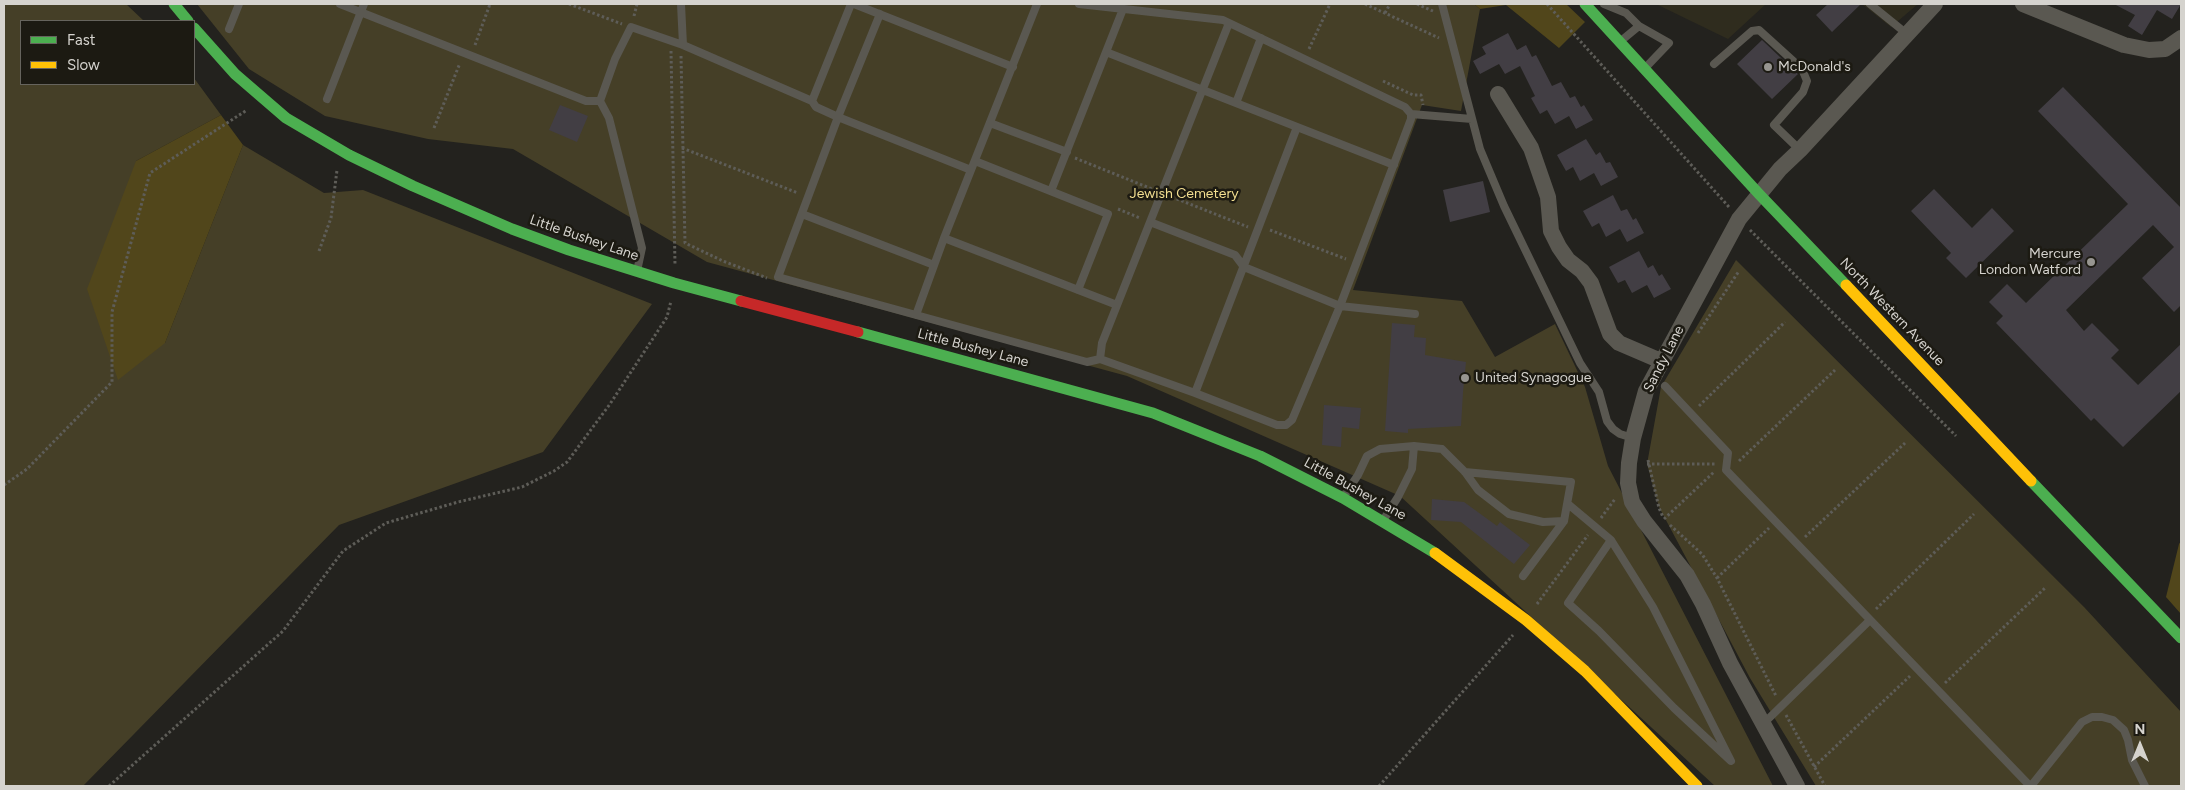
<!DOCTYPE html>
<html>
<head>
<meta charset="utf-8">
<style>
	body { margin:0 }
	#map { position:relative; width:2185px; height:790px; overflow:hidden; background:#23221e; font-family:Figtree,sans-serif }
	canvas { display:block }
	.frame { position:absolute; inset:0; border:5px solid #d5d3ce; pointer-events:none }
	.legend { position:absolute; left:20px; top:20px; width:175px; height:65px; box-sizing:border-box; background:#1c1a12; border:1px solid #66645d; margin:0; padding:6px 9px; list-style:none; font-size:15px; color:#d5d3ce }
	.legend li { display:flex; align-items:center; gap:10px; height:25px }
	.legend b { width:25px; border:1px solid #66645d }
	.north { position:absolute; left:2115px; top:720px; width:50px; height:50px; -webkit-text-stroke:4px #1c1a12; paint-order:stroke; rotate:0deg; font-size:14px; font-weight:700; line-height:20px; text-align:center; color:#d5d3ce }
	.north::after { content:''; display:block; margin:auto; width:18px; height:22px; background:#d5d3ce; clip-path:polygon(50% 0,100% 100%,50% 72%,0 100%) }
</style>
</head>
<body>
<div id="map">
<canvas width="2185" height="790"></canvas>
<div class="frame"></div>
<ul class="legend">
<li><b style="height:6px;background:#4caf50"></b>Fast</li>
<li><b style="height:6px;background:#ffc107"></b>Slow</li>
</ul>
<div class="north">N</div>
</div>
<script>
const c = document.querySelector('canvas').getContext('2d');
c.lineJoin = 'round';
function fillPath(path, color) {
  c.fillStyle = color;
  c.fill(path, 'evenodd');
}
function toPath(rows) {
  const path = new Path2D();
  for (const r of rows) {
    path.moveTo(r[0], r[1]);
    for (let i = 2; i < r.length; i += 2) path.lineTo(r[i], r[i + 1]);
  }
  return path;
}
function stroke(path, color, width, dash) {
  c.strokeStyle = color;
  c.lineWidth = width;
  c.lineCap = dash ? 'butt' : 'round';
  c.setLineDash(dash || []);
  c.stroke(path);
}
function label(font, color, halo, rows, align = 'center') {
  c.font = font + ' Figtree,sans-serif';
  c.lineWidth = 5;
  c.setLineDash([]);
  c.textBaseline = 'middle';
  c.strokeStyle = halo;
  c.fillStyle = color;
  for (const [text, x, y, turn = 0] of rows) {
    c.save();
    c.translate(x, y);
    c.rotate((+turn || 0) * Math.PI / 180);
    c.textAlign = isNaN(turn) ? turn : align;
    if (halo) c.strokeText(text, 0, 0);
    c.fillText(text, 0, 0);
    c.restore();
  }
}
const built = toPath([
	[1656,4,1766,4,1728,39],
	[1862,4,1918,4,1891,27]
]);
const green = toPath([
	[4,4,126,4,144,21,21,21,21,84,194,84,194,78,221,115,136,161,165,343,243,145,324,193,363,190,652,304,543,452,339,525,83,786,4,786],
	[197,4,1474,4,1480,9,1461,111,1422,105,1353,290,1462,301,1495,357,1555,324,1585,387,1608,466,1773,786,1715,786,1400,496,1127,376,707,262,513,149,428,139,325,116,249,69],
	[1736,260,2084,607,2181,712,2181,786,1816,786,1750,678,1659,507,1647,464,1661,387]
]);
const forest = toPath([
	[1474,4,1566,4,1585,22,1559,48,1506,5,1480,9],
	[221,115,243,145,165,343,118,380,87,289,136,161],
	[2181,541,2181,614,2166,597,2179,544]
]);
const building = toPath([
	[1828,4,1861,4,1832,32,1816,15],
	[2114,4,2181,4,2172,19,2157,10,2142,35,2128,26,2135,15],
	[1508,33,1517,50,1526,45,1532,57,1536,55,1552,86,1561,82,1570,98,1575,96,1581,107,1584,105,1593,120,1576,129,1569,116,1555,124,1547,110,1540,114,1531,98,1535,96,1520,66,1505,74,1499,64,1480,74,1473,61,1486,54,1482,47],
	[1762,40,1798,74,1772,99,1737,64],
	[2063,87,2181,208,2181,305,2174,312,2142,278,2174,247,2153,225,2066,310,2084,331,2092,323,2119,350,2111,358,2138,385,2181,344,2181,391,2123,447,2094,418,2091,421,1996,323,2003,316,1989,302,2007,284,2026,303,2128,204,2038,111],
	[560,105,588,116,577,142,549,130],
	[1586,139,1596,155,1600,152,1606,163,1610,162,1618,177,1601,186,1594,173,1580,181,1573,167,1566,171,1557,155],
	[1483,181,1490,212,1450,222,1443,190],
	[1934,189,1972,228,1992,208,2014,231,1966,278,1946,258,1951,253,1911,211],
	[1613,195,1621,211,1627,209,1633,220,1636,218,1644,233,1627,242,1620,229,1606,237,1599,223,1592,227,1583,211],
	[1639,251,1648,268,1653,265,1659,276,1662,274,1671,289,1654,298,1647,285,1632,293,1625,280,1618,283,1609,267],
	[1392,323,1415,325,1414,337,1426,338,1425,355,1466,362,1463,392,1461,426,1408,429,1408,433,1385,431],
	[1324,405,1361,408,1359,429,1342,427,1341,447,1322,445],
	[1432,499,1464,502,1497,526,1500,522,1530,545,1514,564,1461,522,1431,520]
]);
const path = toPath([
	[569,4,622,24],
	[1365,4,1439,38],
	[1417,4,1433,11],
	[1547,4,1729,207],
	[1385,13,1390,4],
	[634,16,637,4],
	[475,45,490,4],
	[1309,49,1330,4],
	[671,51,675,265],
	[681,56,685,243,723,261,767,278],
	[1383,81,1413,95,1421,95,1423,105],
	[434,128,460,63],
	[682,148,798,193],
	[1075,158,1152,189],
	[1172,197,1248,227],
	[1118,209,1140,218],
	[1270,230,1346,259],
	[1750,230,1956,436],
	[319,251,331,218,337,170],
	[1698,333,1739,271],
	[1699,406,1785,322],
	[1648,460,1659,508,1663,517],
	[1739,461,1835,370],
	[1647,464,1716,464],
	[4,485,27,469,112,382,112,312,150,173,247,110],
	[1601,518,1615,499],
	[1664,519,1714,472],
	[1670,525,1702,554,1717,578,1776,696],
	[1805,537,1905,443],
	[1717,578,1769,528],
	[1537,604,1588,535],
	[1876,609,1974,514],
	[1945,683,2045,588],
	[1786,715,1825,786],
	[1814,767,1910,676],
	[109,786,283,631,343,551,386,523,458,502,522,487,554,471,567,462,610,404,667,317,671,301],
	[1379,786,1513,635]
]);
const lane = toPath([
	[340,4,586,101,600,101],
	[681,4,683,45],
	[854,4,1013,67],
	[1442,4,1480,149,1504,206,1580,363,1599,392,1607,421,1613,429,1620,434,1633,438],
	[1604,4,1626,13,1639,26],
	[1870,4,1907,34],
	[880,14,838,117,778,277,1087,362,1100,359,1195,393,1277,425,1286,425,1292,420,1340,306,1411,119,1411,114,1405,107,1223,20,1079,4],
	[229,29,239,4],
	[1622,40,1639,26,1669,43,1648,65],
	[1106,52,1394,165],
	[1714,64,1752,31,1759,30,1802,69,1807,81,1803,92,1774,125,1800,150],
	[327,99,364,4],
	[812,101,851,4],
	[1236,103,1261,38],
	[1411,114,1472,119],
	[990,123,1067,152],
	[975,161,1108,214,1078,290],
	[1051,191,1123,9],
	[802,214,934,265],
	[1150,222,1235,255,1244,267,1340,306,1415,314],
	[944,238,1117,305],
	[637,271,642,248,609,118,600,101,615,59,631,27,683,45,812,101,816,107,838,117,971,170],
	[916,315,944,238,1037,4],
	[1100,359,1102,343,1229,23],
	[1665,386,1728,453,1726,470,2030,786],
	[1195,393,1297,127],
	[1344,496,1358,475,1367,456,1380,449,1414,446,1442,449,1465,472,1478,490,1509,514,1543,522,1564,521,1571,482,1465,472],
	[1568,504,1611,540,1653,607,1731,761,1674,708,1599,631,1568,603,1611,540],
	[1384,519,1398,497,1412,469,1414,446],
	[1523,576,1564,521],
	[1763,724,1869,621],
	[2031,786,2082,722,2092,717,2102,717,2113,720,2124,730,2128,740,2132,760,2145,786]
]);
const street = toPath([
	[2023,4,2124,45,2149,50,2165,49,2181,38],
	[1498,94,1531,148,1548,197,1551,231,1559,247,1568,260,1582,271,1591,283,1610,334,1619,343,1661,361],
	[1797,786,1730,663,1703,604,1687,575,1644,521,1632,502,1628,483,1629,463,1633,438,1646,391,1739,219,1780,169,1800,150,1935,4]
]);
const fast = toPath([
	[174,4,188,21],
	[1585,4,1759,194,1846,285],
	[194,28,235,74,286,118,349,155,413,186,512,229,569,250,674,283,741,301],
	[858,332,1153,413,1260,456,1343,498,1435,553],
	[2031,481,2181,638]
]);
const slow = toPath([
	[1846,285,2031,481],
	[1435,553,1526,620,1585,671,1697,786]
]);
const jam = toPath([
	[741,301,858,332]
]);
const markers = [
	[1768,67,5,"#979590"],
	[2091,262,5,"#979590"],
	[1465,378,5,"#979590"]
];
const poiNames = [
	["McDonald's",1778,67],
	["Mercure",2081,254,"right"],
	["London Watford",2081,270,"right"],
	["United Synagogue",1475,378]
];
const parkNames = [
	["Jewish Cemetery",1184,194]
];
const streetNames = [
	["Little Bushey Lane",584,238,19],
	["North Western Avenue",1892,312,46],
	["Little Bushey Lane",973,348,15],
	["Sandy Lane",1664,359,-63],
	["Little Bushey Lane",1355,489,29]
];
fillPath(built, '#2f2c1e');
fillPath(green, '#453f27');
fillPath(forest, '#51461b');
fillPath(building, '#423e44');
stroke(path, '#5e5d58', 3, [2.5, 2.5]);
stroke(lane, '#5a5851', 8);
stroke(street, '#5a5851', 16);
stroke(fast, '#4caf50', 11);
stroke(slow, '#ffc107', 11);
stroke(jam, '#c62828', 11);
for (const [x, y, r, color] of markers) {
  const dot = new Path2D();
  dot.arc(x, y, r, 0, 2 * Math.PI);
  c.fillStyle = color;
  c.fill(dot);
  stroke(dot, '#1c1a12', 2);
}
label('14px', '#d5d3ce', '#1c1a12', poiNames, 'left');
label('14px', '#f3df91', '#1c1a12', parkNames);
label('14px', '#d5d3ce', '#1c1a12', streetNames);
</script>
</body>
</html>
